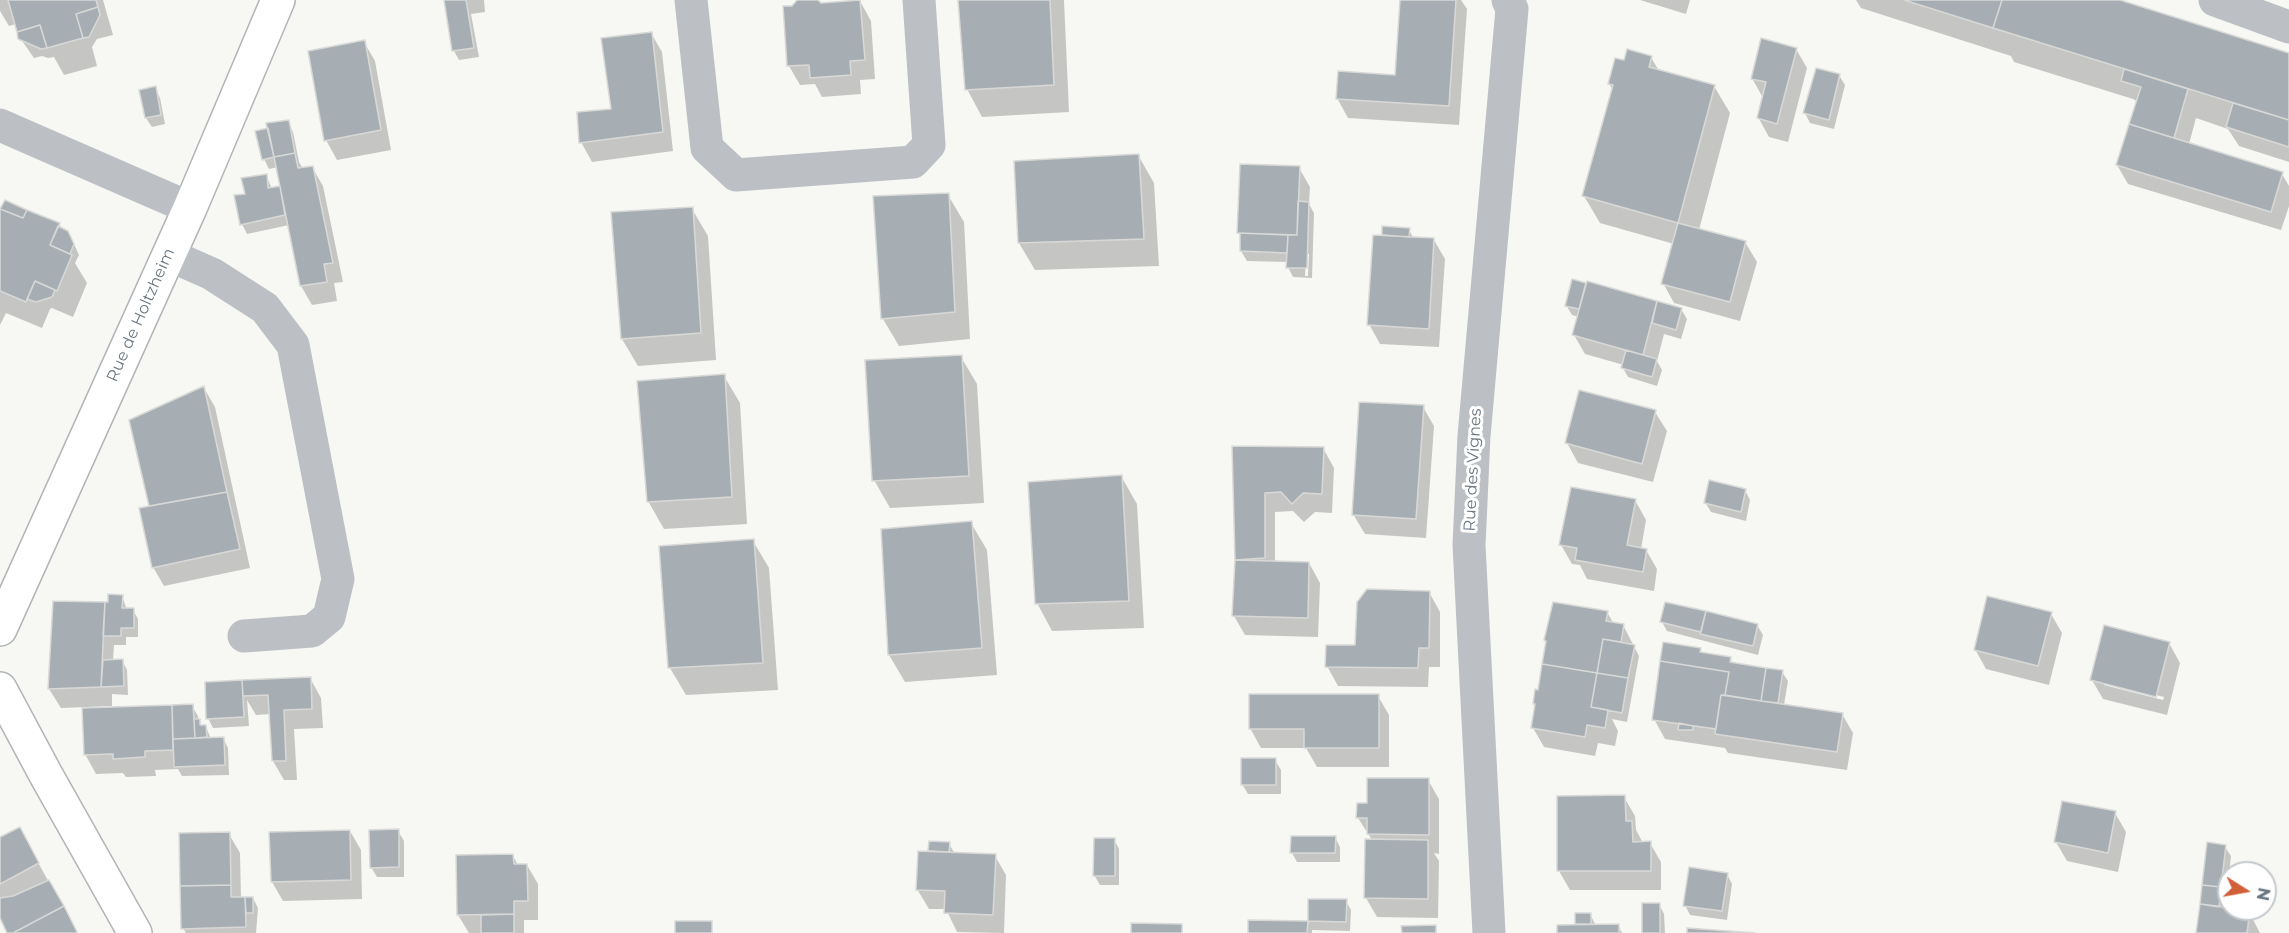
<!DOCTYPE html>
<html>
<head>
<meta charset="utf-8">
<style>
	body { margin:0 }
	#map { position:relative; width:2289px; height:933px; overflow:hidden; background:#f7f7f4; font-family:Montserrat,sans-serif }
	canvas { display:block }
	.north { position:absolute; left:2217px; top:861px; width:60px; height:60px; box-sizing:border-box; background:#fff; border:2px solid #c3c9cd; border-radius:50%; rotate:101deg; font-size:16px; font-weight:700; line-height:24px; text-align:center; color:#697782 }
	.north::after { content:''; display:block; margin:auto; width:21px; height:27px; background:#d25f39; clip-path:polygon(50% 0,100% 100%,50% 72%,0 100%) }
</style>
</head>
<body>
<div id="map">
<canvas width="2289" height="933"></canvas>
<div class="north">N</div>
</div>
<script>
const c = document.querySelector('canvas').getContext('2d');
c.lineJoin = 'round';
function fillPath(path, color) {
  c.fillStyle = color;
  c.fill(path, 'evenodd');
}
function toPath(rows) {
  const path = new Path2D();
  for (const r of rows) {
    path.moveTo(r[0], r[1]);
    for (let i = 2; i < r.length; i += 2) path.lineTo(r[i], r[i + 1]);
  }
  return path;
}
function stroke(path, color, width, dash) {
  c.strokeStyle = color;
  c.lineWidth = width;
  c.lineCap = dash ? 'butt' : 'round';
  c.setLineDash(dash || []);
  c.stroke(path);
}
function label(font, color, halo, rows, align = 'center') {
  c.font = font + ' Montserrat,sans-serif';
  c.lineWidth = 6;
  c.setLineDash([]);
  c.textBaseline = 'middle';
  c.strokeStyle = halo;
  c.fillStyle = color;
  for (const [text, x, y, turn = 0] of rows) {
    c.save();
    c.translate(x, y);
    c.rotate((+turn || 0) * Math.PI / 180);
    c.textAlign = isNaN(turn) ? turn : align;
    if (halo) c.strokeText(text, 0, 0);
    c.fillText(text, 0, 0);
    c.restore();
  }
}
const shadow = toPath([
	[0,0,103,0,113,35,97,39,92,47,97,66,64,75,54,57,48,58,42,56,34,58,20,38,16,24,9,26,0,11],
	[445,0,484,0,485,12,471,14,479,57,459,60,454,51],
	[803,0,812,0,821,4,860,1,871,21,875,79,860,80,861,94,822,97,815,84,800,85,789,66,793,7],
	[959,0,1064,0,1069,112,982,117,967,89],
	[1402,0,1461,0,1467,9,1459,125,1348,118,1337,98,1397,77],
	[1640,0,1690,0,1686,14],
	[1856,0,2115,0,2289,55,2289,162,2239,146,2228,129,2196,118,2189,144,2282,174,2289,186,2289,206,2281,230,2128,184,2117,165,2138,102,2133,99,2014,62,2011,56,1861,8],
	[651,33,662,52,673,151,592,162,581,142,612,110],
	[364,42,375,61,391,150,337,160,326,140],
	[1796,49,1807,68,1788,142,1769,137,1758,117,1763,98,1752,78],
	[1651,57,1659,71,1714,86,1730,113,1699,230,1745,242,1757,262,1740,321,1674,303,1663,283,1674,244,1600,223,1584,196,1613,90,1609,84,1625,62],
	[1839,75,1845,85,1834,129,1810,123,1805,113],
	[155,88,160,98,165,124,152,127,146,118,141,91],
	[288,122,293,132,299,162,303,169,312,167,323,186,343,282,334,283,337,301,312,305,301,286,289,225,247,234,242,224,247,195,266,175,272,189,279,188,282,194,278,167,269,169,264,159],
	[1138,155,1154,183,1159,266,1035,270,1019,243,1016,162],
	[1299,168,1310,187,1309,204,1314,213,1312,278,1293,277,1288,267,1288,262,1247,261,1241,251,1242,237,1239,232],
	[1306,254,1309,254,1308,276,1305,276],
	[948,195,964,222,970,339,899,346,883,319],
	[692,209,708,236,716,360,638,366,622,339],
	[0,210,59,224,73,242,79,255,75,263,87,283,73,317,52,308,50,309,42,328,6,313,0,325],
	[1383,228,1409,230,1414,239,1434,240,1445,259,1439,347,1380,344,1369,324],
	[1573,281,1587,285,1588,283,1681,309,1687,319,1681,339,1664,334,1657,361,1662,370,1657,386,1628,377,1623,368,1624,365,1585,354,1574,335,1579,317,1572,315,1566,305],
	[961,357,977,384,984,503,890,508,874,480],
	[724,376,740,403,747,524,664,529,648,501],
	[204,388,215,407,250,568,164,586,153,567,150,507,131,421],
	[1423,407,1434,426,1426,538,1365,534,1353,514],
	[1655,412,1667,431,1653,482,1578,463,1567,443],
	[1234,448,1323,448,1334,468,1332,513,1315,512,1304,522,1293,511,1275,512,1275,563,1309,563,1320,583,1318,637,1245,635,1234,616,1236,560],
	[1121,476,1137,504,1144,628,1052,631,1037,603],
	[1745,490,1750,500,1746,521,1711,512,1705,502],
	[1635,500,1646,520,1641,549,1646,550,1657,569,1654,591,1587,579,1580,565,1572,564,1561,545],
	[971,523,987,550,997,675,905,682,889,655],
	[753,541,769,568,778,690,686,695,670,668],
	[1429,592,1440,612,1440,667,1429,667,1428,687,1338,686,1327,666,1357,647],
	[122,596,127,610,133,610,138,619,138,637,126,637,126,645,114,645,113,660,122,660,127,670,128,695,112,694,112,706,61,708,49,689,109,603],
	[1607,612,1614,624,1623,625,1639,656,1627,722,1612,719,1618,731,1615,746,1598,743,1595,756,1544,747,1533,728,1536,706,1534,703,1539,691,1547,644,1545,640],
	[2051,614,2062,633,2049,685,1986,669,1975,649],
	[1662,622,1757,625,1763,635,1758,655,1667,631],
	[2169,643,2180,663,2167,715,2103,699,2092,680],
	[2104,682,2164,697,2163,700,2104,685],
	[1700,649,1703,654,1730,658,1733,664,1782,672,1788,681,1784,705,1842,714,1853,733,1847,770,1728,753,1725,748,1665,739,1654,719],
	[310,678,321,698,323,728,294,729,297,780,284,780,273,761,271,714,256,715,247,700,249,726,213,728,208,718,206,684],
	[1378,696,1389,715,1389,767,1317,767,1306,748,1261,748,1250,728],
	[192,706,198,716,198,721,202,727,206,727,211,739,223,738,228,748,229,775,182,776,178,769,155,770,156,776,126,777,123,773,96,774,85,754,84,710],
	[1275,760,1281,770,1281,794,1248,794,1242,784],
	[1428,780,1439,799,1439,854,1434,853,1439,861,1438,918,1377,917,1366,898,1372,840,1358,818,1368,804],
	[1624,797,1635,816,1636,830,1643,843,1650,843,1661,862,1661,890,1570,890,1559,871],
	[2115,813,2126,832,2118,872,2067,861,2056,842],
	[350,831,361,850,362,899,283,901,272,882],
	[398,831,404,841,404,877,377,877,371,867],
	[229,834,240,853,241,899,253,898,258,908,256,933,186,933,183,928],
	[1335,837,1340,847,1340,862,1297,862,1292,853],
	[0,839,30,848,77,933,8,933,0,918],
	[1114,839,1119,849,1119,885,1100,885,1094,875],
	[949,844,955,854,995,856,1006,875,1004,933,957,932,946,909,929,909,917,889,931,853,930,851],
	[2225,847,2231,856,2225,909,2249,912,2260,933,2198,933],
	[513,856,518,865,527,865,538,884,538,920,524,920,524,933,469,933,458,915],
	[1727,874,1732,884,1727,920,1690,915,1685,905],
	[1309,900,1346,901,1351,910,1350,931,1312,930,1312,933,1249,933,1250,922,1309,923],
	[1659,904,1664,914,1665,933,1644,933],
	[1576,914,1590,914,1596,926,1618,925,1622,933,1559,933,1577,926]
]);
const building = toPath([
	[8,0,96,0,98,7,76,14,83,38,47,48,40,25,17,32,8,0],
	[444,0,466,0,474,48,452,51,444,0],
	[818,0,821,3,860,0,865,60,850,61,851,75,810,78,809,65,787,66,783,6,792,6,797,0,818,0],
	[958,0,1050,0,1054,85,965,90,958,0],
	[1400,0,1456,0,1449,106,1336,99,1338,71,1395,75,1400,0],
	[1904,0,2002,0,1993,28,1904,0],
	[2002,0,2120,0,2289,53,2289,120,1993,28,2002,0],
	[98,7,100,15,89,37,83,38,76,14,98,7],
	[40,25,47,48,41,49,18,39,17,32,40,25],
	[652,32,663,132,579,143,577,112,611,109,601,38,652,32],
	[1761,38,1797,48,1777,124,1757,118,1766,82,1751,79,1761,38],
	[365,40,381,130,324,141,308,51,365,40],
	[1627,49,1652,56,1649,67,1715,85,1678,223,1582,196,1613,85,1608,84,1615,58,1624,60,1627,49],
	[1816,68,1840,74,1829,120,1803,113,1816,68],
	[2124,69,2188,89,2174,138,2129,124,2141,87,2121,81,2124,69],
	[156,86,161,115,145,118,139,90,156,86],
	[2233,103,2289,120,2289,147,2226,127,2233,103],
	[289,120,295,153,274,157,266,123,289,120],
	[2129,124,2283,172,2271,212,2116,165,2129,124],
	[268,128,274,157,262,160,255,131,268,128],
	[295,153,298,168,313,166,333,263,324,264,327,282,300,286,274,157,295,153],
	[1139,154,1144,239,1018,243,1014,161,1139,154],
	[1240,164,1300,166,1297,235,1237,233,1240,164],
	[267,174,268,188,280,186,285,215,240,225,234,195,245,194,241,178,267,174],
	[949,193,955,312,881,319,873,196,949,193],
	[5,200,27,210,23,218,0,209,5,200],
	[1298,201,1309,202,1307,268,1286,268,1288,235,1297,235,1298,201],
	[693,207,701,333,621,339,611,212,693,207],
	[0,209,23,218,27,210,60,223,50,245,72,255,57,291,35,281,26,302,0,291,0,209],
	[1678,223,1746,241,1730,302,1661,284,1678,223],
	[58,226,68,231,74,244,70,254,50,245,58,226],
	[1382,226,1410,228,1409,237,1382,235,1382,226],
	[1240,233,1288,235,1287,253,1240,251,1240,233],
	[1373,235,1434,238,1429,329,1367,325,1373,235],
	[1572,279,1586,283,1579,309,1565,306,1572,279],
	[35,281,55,290,52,297,36,302,27,299,35,281],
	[1587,281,1657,301,1643,355,1572,335,1587,281],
	[1657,301,1682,308,1676,330,1652,323,1657,301],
	[1626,350,1657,359,1652,377,1621,368,1626,350],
	[962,355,969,476,872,481,865,360,962,355],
	[725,374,732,497,647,502,637,381,725,374],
	[204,386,227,492,149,506,129,420,204,386],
	[1579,390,1656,410,1642,464,1565,443,1579,390],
	[1359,402,1424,405,1416,519,1352,515,1359,402],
	[1232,446,1324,447,1322,494,1303,493,1292,504,1281,492,1265,493,1265,558,1235,560,1232,446],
	[1122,475,1129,601,1035,604,1028,482,1122,475],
	[1709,480,1746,489,1741,512,1704,503,1709,480],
	[1571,487,1636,499,1627,545,1647,549,1643,572,1575,560,1577,548,1559,545,1571,487],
	[227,492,240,549,152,568,139,508,227,492],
	[972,521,982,648,888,655,881,529,972,521],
	[754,539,763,663,668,668,659,546,754,539],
	[1235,560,1309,562,1308,618,1232,616,1235,560],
	[1367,589,1430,591,1429,648,1419,648,1418,668,1325,667,1326,645,1355,645,1357,602,1367,589],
	[108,594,123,595,122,608,134,608,134,628,121,628,121,636,103,636,105,602,108,602,108,594],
	[1987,596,2052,612,2038,666,1974,650,1987,596],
	[53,601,105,602,101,687,48,689,53,601],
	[1553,602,1608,611,1606,621,1624,624,1621,642,1603,639,1597,673,1542,664,1546,641,1544,640,1553,602],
	[1665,602,1706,611,1701,632,1660,622,1665,602],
	[1706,611,1758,624,1753,646,1700,634,1706,611],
	[2104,625,2170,642,2156,697,2090,680,2104,625],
	[1603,639,1635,645,1628,678,1597,673,1603,639],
	[1663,642,1701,648,1700,652,1731,657,1730,662,1766,668,1761,701,1725,695,1729,672,1660,661,1663,642],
	[123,659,124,686,101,687,103,660,123,659],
	[1660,661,1729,672,1725,695,1721,695,1716,729,1652,720,1660,661],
	[1542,664,1597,673,1591,707,1608,710,1605,728,1587,725,1585,737,1531,728,1535,704,1533,704,1534,696,1535,689,1538,690,1542,664],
	[1766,668,1783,670,1778,703,1761,701,1766,668],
	[1597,673,1628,678,1622,713,1591,707,1597,673],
	[311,677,312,709,284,710,286,761,272,761,268,695,243,696,242,680,311,677],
	[242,680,244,717,206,719,205,682,242,680],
	[1249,694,1379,694,1379,748,1304,748,1304,729,1249,729,1249,694],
	[1721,695,1843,713,1837,752,1715,734,1721,695],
	[193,704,195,738,173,739,172,705,193,704],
	[172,705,173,750,145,751,145,757,113,759,113,754,84,755,82,708,172,705],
	[194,719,200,719,200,725,206,725,207,737,195,738,194,719],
	[1679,723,1693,726,1693,730,1678,730,1679,723],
	[224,737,225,765,174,767,173,739,224,737],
	[1241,758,1276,758,1276,785,1241,785,1241,758],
	[1367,778,1429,778,1429,835,1367,834,1367,818,1356,818,1357,803,1367,803,1367,778],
	[1625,795,1626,821,1632,821,1633,842,1651,841,1651,871,1557,871,1557,796,1625,795],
	[2062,801,2116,811,2108,853,2054,842,2062,801],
	[20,827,39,863,0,884,0,837,20,827],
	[399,829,399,867,370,868,369,830,399,829],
	[350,830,351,880,271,882,269,832,350,830],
	[230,832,231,885,180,886,179,833,230,832],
	[1291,836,1336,836,1335,853,1290,853,1291,836],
	[1094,838,1115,838,1115,876,1093,876,1094,838],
	[1365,839,1428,840,1428,899,1364,898,1365,839],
	[929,841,950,842,949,852,928,851,929,841],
	[2207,842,2226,845,2221,887,2202,885,2207,842],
	[918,851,996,854,993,915,944,913,945,891,916,890,918,851],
	[513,854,514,864,527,864,528,901,514,901,514,914,457,915,456,855,513,854],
	[1689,867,1728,873,1722,911,1683,906,1689,867],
	[49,880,64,906,13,933,7,933,0,918,0,898,13,896,49,880],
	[231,885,231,897,245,897,246,927,181,929,180,886,231,885],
	[2202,885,2221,887,2219,907,2200,904,2202,885],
	[245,897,253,897,253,913,246,913,245,897],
	[1308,899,1347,899,1346,922,1308,921,1308,899],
	[1642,903,1660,903,1660,933,1642,933,1642,903],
	[2200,904,2250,910,2247,933,2196,933,2200,904],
	[64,906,77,932,76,933,13,933,64,906],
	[1575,913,1591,913,1591,924,1575,924,1575,913],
	[514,914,514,933,481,933,481,915,514,914],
	[1248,920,1308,921,1307,933,1248,933,1248,920],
	[675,921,712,921,712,933,675,933,675,921],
	[1131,923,1182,924,1182,933,1131,933,1131,923],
	[1619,924,1619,933,1557,933,1557,925,1619,924],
	[1436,925,1436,933,1402,933,1401,926,1436,925],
	[1687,928,1755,933,1687,933,1687,928]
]);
const minor = toPath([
	[691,0,707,148,736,175,913,162,929,145,919,0],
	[2215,0,2289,27],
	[0,125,190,208],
	[169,255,212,274,265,308,293,345,338,579,329,617,312,631,244,636],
	[1489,933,1469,545,1474,436,1512,9,1508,0]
]);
const major = toPath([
	[0,629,190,208,278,0],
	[0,689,46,775,135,933]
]);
const streetNames = [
	["Rue de Holtzheim",141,315,-66],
	["Rue des Vignes",1473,470,-87]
];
fillPath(shadow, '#0003');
fillPath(building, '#a7aeb3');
stroke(building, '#d8d9d7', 1.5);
stroke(major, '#b0b5b8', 36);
stroke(minor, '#bcc0c4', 33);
stroke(major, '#fff', 33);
label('16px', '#697782', '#fff', streetNames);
</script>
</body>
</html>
